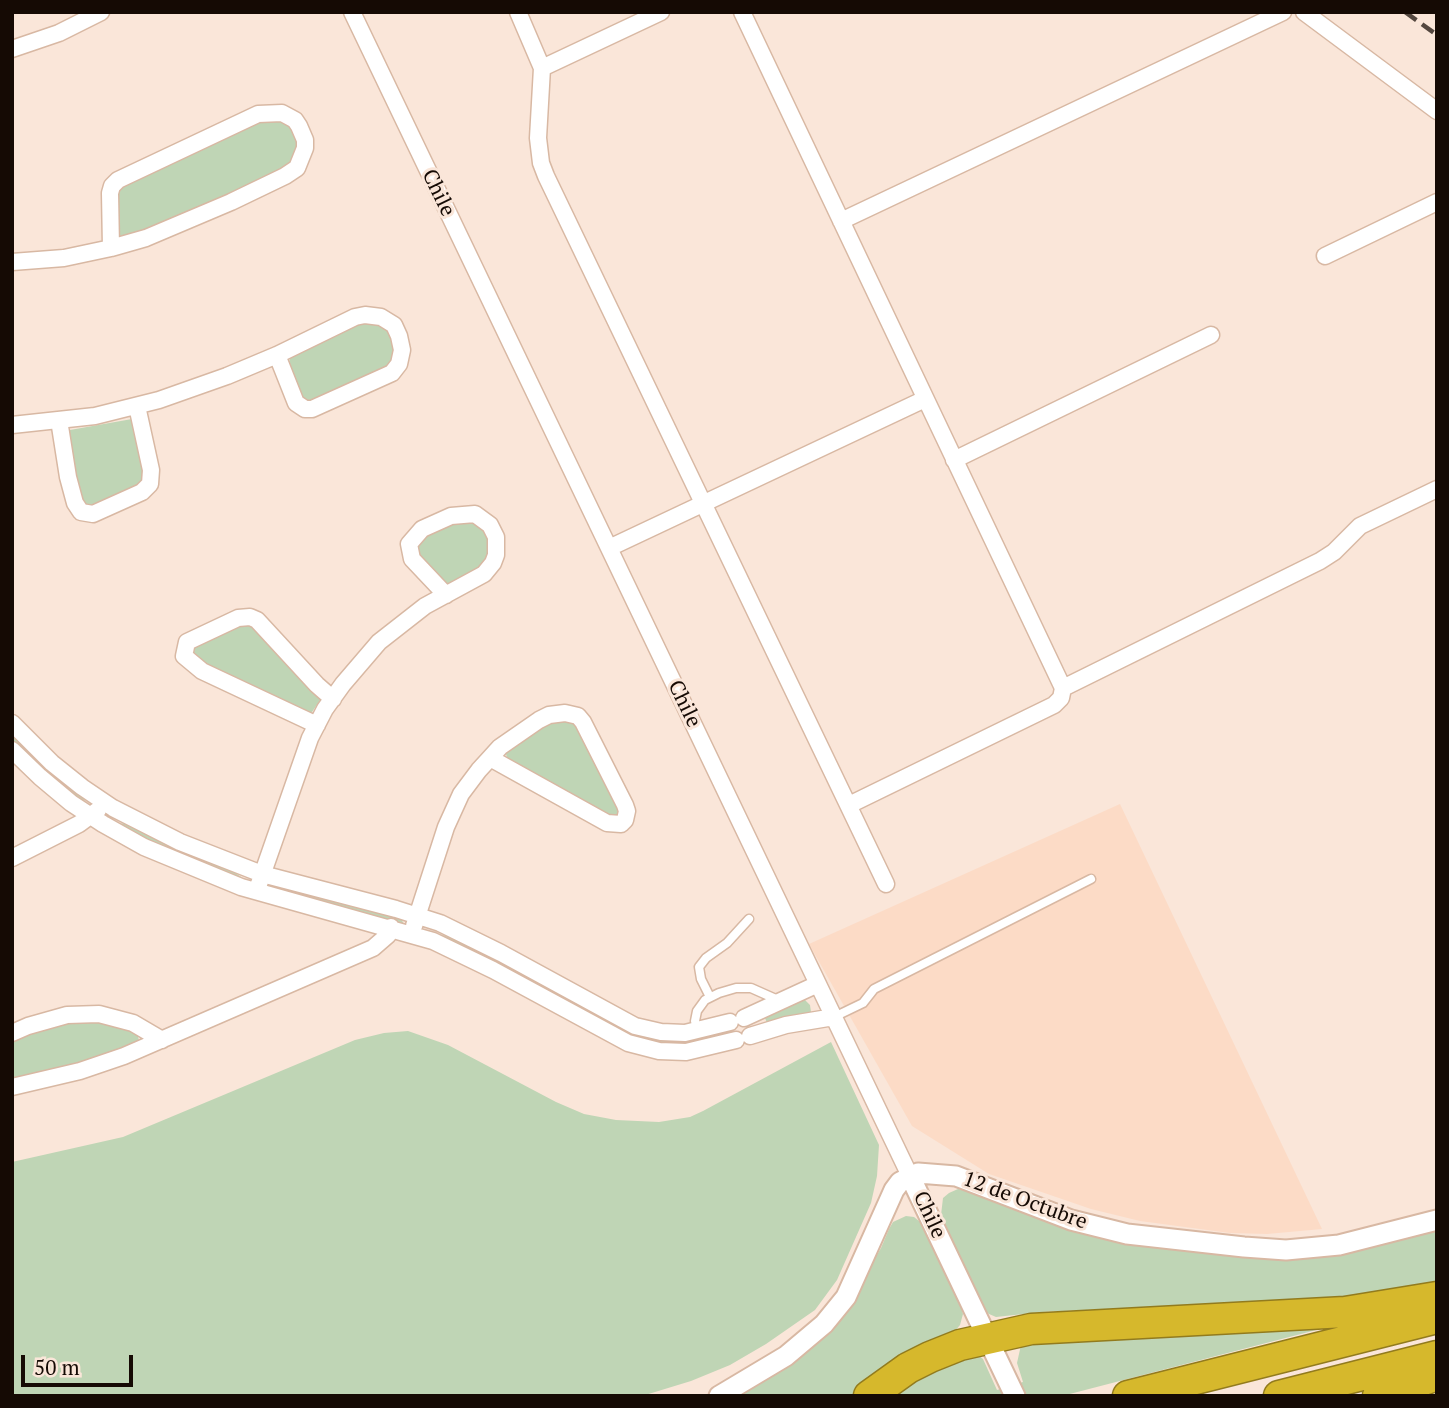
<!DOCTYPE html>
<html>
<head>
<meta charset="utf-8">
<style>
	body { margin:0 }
	#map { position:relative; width:1449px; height:1408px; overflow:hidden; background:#fae6d9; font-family:"PT Serif",serif }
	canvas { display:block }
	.frame { position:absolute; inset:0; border:14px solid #150a04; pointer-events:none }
	.scale { position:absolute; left:21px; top:1355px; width:112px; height:32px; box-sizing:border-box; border:4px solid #150a04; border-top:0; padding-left:9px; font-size:21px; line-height:24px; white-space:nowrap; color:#150a04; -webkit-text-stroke:5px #fae6d9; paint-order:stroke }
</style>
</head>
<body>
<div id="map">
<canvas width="1449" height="1408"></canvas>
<div class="frame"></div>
<div class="scale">50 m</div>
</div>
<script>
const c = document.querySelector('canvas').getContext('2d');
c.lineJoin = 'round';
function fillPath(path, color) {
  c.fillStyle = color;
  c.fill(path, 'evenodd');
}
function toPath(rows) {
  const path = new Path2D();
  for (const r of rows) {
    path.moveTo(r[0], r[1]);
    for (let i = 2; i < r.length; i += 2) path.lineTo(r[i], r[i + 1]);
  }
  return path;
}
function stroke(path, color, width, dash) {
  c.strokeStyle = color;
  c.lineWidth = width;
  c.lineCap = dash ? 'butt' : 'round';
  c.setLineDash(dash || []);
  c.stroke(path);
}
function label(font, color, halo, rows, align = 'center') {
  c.font = font + ' "PT Serif",serif';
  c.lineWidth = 6;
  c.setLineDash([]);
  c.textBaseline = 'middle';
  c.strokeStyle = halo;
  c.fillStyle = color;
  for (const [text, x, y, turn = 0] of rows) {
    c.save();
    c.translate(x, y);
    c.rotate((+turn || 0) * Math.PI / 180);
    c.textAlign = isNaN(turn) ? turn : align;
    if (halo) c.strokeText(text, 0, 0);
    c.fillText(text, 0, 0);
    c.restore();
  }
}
const built = toPath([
	[1120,804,1322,1229,1267,1234,1230,1233,1140,1221,1091,1209,989,1174,912,1126,809,944]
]);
const green = toPath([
	[259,119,286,119,300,139,295,165,176,221,122,238,117,233,115,200,118,187],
	[377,320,395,336,394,364,318,403,304,403,288,366,291,355,356,323],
	[132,419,136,424,145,484,96,509,82,507,67,436,70,430],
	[465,519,482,524,492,544,485,566,449,585,419,558,416,542,421,537],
	[250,622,316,692,321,699,312,712,307,714,190,657,191,645,239,623],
	[573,719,620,808,620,815,615,818,608,818,508,761,506,754,508,750,548,722],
	[12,734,81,795,88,806,80,803,12,743],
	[129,823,204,860,231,870,247,881,205,868,115,824],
	[276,891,310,894,400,917,405,926],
	[431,932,460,940,666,1038,686,1045,637,1042],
	[799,1000,805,1000,810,1005,811,1012,767,1023,765,1018,773,1012],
	[85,1019,137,1031,139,1041,136,1045,101,1058,12,1082,12,1039,37,1028],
	[408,1031,448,1045,556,1102,584,1114,616,1120,659,1122,690,1117,703,1111,831,1042,879,1145,877,1176,871,1203,837,1280,815,1310,766,1344,730,1365,691,1381,642,1396,12,1396,12,1162,123,1137,355,1040,384,1033],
	[958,1189,968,1190,1089,1234,1183,1250,1286,1257,1327,1256,1437,1231,1437,1289,1397,1296,1042,1312,996,1317,989,1314,983,1309,941,1215,943,1198,949,1193],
	[906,1216,914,1217,924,1225,961,1306,963,1314,960,1325,955,1331,856,1396,733,1396,851,1299,881,1248,889,1229,893,1222],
	[1324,1328,1062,1396,887,1396,918,1374,978,1355,983,1359,997,1390,1023,1382,1017,1363,1021,1345,1026,1339]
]);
const service = toPath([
	[710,997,701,979,699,967,706,958,727,943,749,919],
	[834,1017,863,1003,874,989,1091,879],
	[698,1032,695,1021,697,1011,705,1000,719,993,736,988,751,988,778,1000]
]);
const minor = toPath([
	[352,12,910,1176],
	[518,12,542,68,538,138,541,163,546,176,886,884],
	[742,12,1063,688,1061,698,1054,705,849,805],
	[1304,12,1437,111],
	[12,49,59,33,101,12],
	[542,68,661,12],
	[841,221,1283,12],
	[1325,256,1437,202],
	[12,262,64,258,111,248,146,238,231,202,285,176,297,168,305,148,305,140,299,126,295,120,282,113,258,114,118,180,112,186,110,193,111,248],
	[59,420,68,477,75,503,81,512,93,514,142,492,150,484,151,470,137,406],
	[12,425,95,416,159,400,227,376,277,355,355,317,365,315,381,317,394,325,399,336,402,350,399,364,392,373,312,409,305,409,296,403,277,355],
	[954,460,1211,335],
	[609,548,925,399],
	[1063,688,1320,561,1334,552,1360,526,1437,489],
	[12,723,52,763,82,787,113,808,180,842,262,874,396,909,440,923,501,953,635,1026,661,1032,685,1033,730,1022],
	[317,725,202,671,184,656,187,642,238,618,250,617,257,620,317,685,333,699],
	[12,750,40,777,71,803,103,824,144,847,241,887,433,941,493,970,628,1043,659,1051,686,1052,736,1040],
	[12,858,79,824,98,810],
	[259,884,310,738,325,709,343,684,379,642,425,606,484,574,493,563,496,555,496,537,490,525,475,514,451,516,422,529,409,544,412,559,446,595],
	[414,926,446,827,461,794,479,770,490,758,500,747,539,720,549,715,565,713,578,716,583,722,625,805,627,811,625,820,621,824,607,823,490,758],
	[744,1018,818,984],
	[12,1033,28,1026,67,1015,99,1014,133,1023,162,1040],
	[750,1036,786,1025,834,1017],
	[12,1087,80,1071,124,1056,373,948,388,935,391,927]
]);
const tertiary = toPath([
	[910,1176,1015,1396],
	[719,1396,786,1356,824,1324,846,1297,894,1190,900,1182,918,1173,956,1176,1071,1220,1127,1234,1244,1247,1286,1250,1339,1245,1437,1220]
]);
const motorway = toPath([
	[869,1396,908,1368,930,1357,960,1345,1031,1329,1345,1312,1437,1297],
	[1128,1396,1437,1318],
	[1279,1396,1437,1356],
	[1378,1396,1437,1375]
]);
const rail = toPath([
	[1405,12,1437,35]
]);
const streetNames = [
	["Chile",438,193,64],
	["Chile",684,704,64],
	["12 de Octubre",1025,1201,20],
	["Chile",929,1215,65]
];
fillPath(built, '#fcdbc6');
fillPath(green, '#bfd5b5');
stroke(service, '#d8b8a3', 11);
stroke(minor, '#d8b8a3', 19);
stroke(tertiary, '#d8b8a3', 23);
stroke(motorway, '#927b1e', 33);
stroke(service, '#fff', 8);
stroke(minor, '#fff', 16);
stroke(tertiary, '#fff', 19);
stroke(motorway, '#d6b82c', 30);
stroke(rail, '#54473f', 4.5, [14, 7]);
label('21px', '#150a04', '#fae6d9', streetNames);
</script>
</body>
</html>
